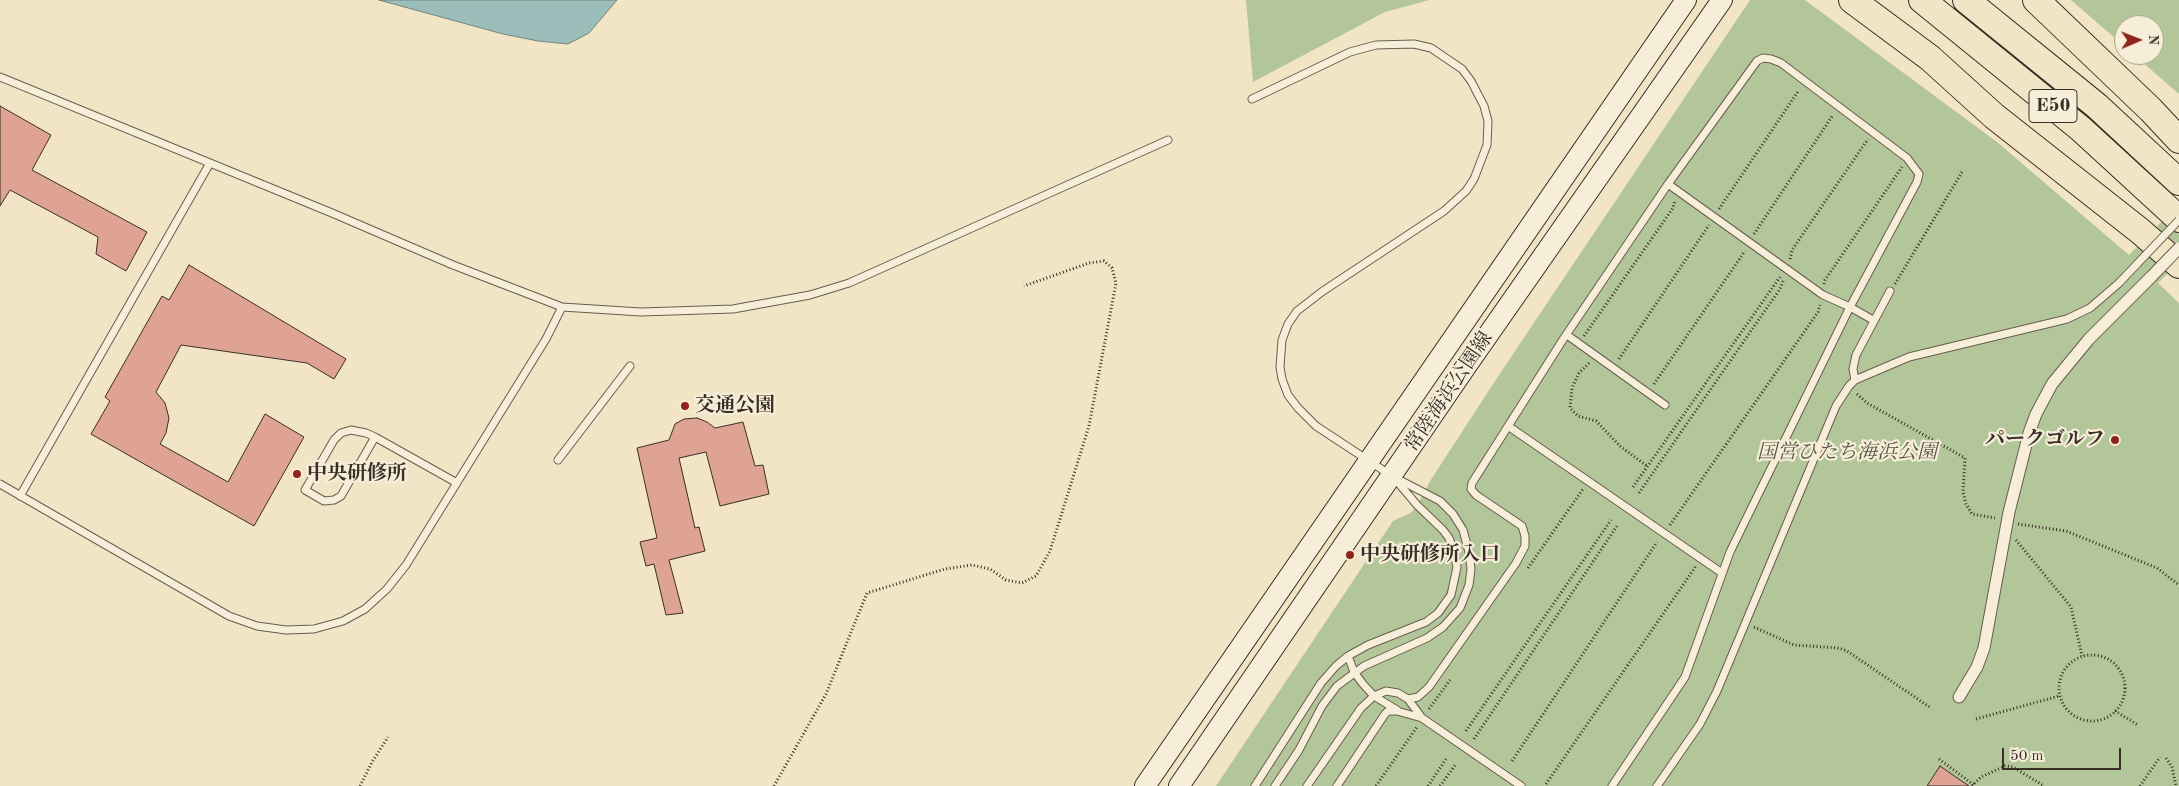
<!DOCTYPE html>
<html>
<head>
<meta charset="utf-8">
<style>
	body { margin:0 }
	#map { position:relative; width:2179px; height:786px; overflow:hidden; background:#f1e5c5; font-family:"Old Standard TT",serif }
	canvas { display:block }
	.north { position:absolute; left:2114px; top:15px; width:50px; height:50px; box-sizing:border-box; background:#f6eed9; border:1px solid #aba192; border-radius:50%; rotate:89deg; font-size:14px; font-weight:700; line-height:20px; text-align:center; color:#3a2e27 }
	.north::after { content:''; display:block; margin:auto; width:18px; height:22px; background:#8f2418; clip-path:polygon(50% 0,100% 100%,50% 72%,0 100%) }
	.scale { position:absolute; left:2002px; top:748px; width:119px; height:22px; box-sizing:border-box; border:2px solid #3a2e27; border-top:0; padding-left:6px; font-size:15px; line-height:18px; white-space:nowrap; color:#3a2e27; -webkit-text-stroke:4px #f6eed9; paint-order:stroke }
</style>
</head>
<body>
<div id="map">
<canvas width="2179" height="786"></canvas>
<div class="north">N</div>
<div class="scale">50 m</div>
</div>
<script>
const c = document.querySelector('canvas').getContext('2d');
c.lineJoin = 'round';
function fillPath(path, color) {
  c.fillStyle = color;
  c.fill(path, 'evenodd');
}
function toPath(rows) {
  const path = new Path2D();
  for (const r of rows) {
    if (r.length === 3) {
      path.moveTo(r[0] + r[2], r[1]);
      path.arc(r[0], r[1], r[2], 0, 2 * Math.PI);
      continue;
    }
    path.moveTo(r[0], r[1]);
    for (let i = 2; i < r.length; i += 2) path.lineTo(r[i], r[i + 1]);
  }
  return path;
}
function stroke(path, color, width, dash) {
  c.strokeStyle = color;
  c.lineWidth = width;
  c.lineCap = dash ? 'butt' : 'round';
  c.setLineDash(dash || []);
  c.stroke(path);
}
function label(font, color, halo, rows, align = 'center') {
  c.font = font + ' "Old Standard TT","Noto Serif JP",serif';
  c.lineWidth = 4.5;
  c.setLineDash([]);
  c.textBaseline = 'middle';
  c.strokeStyle = halo;
  c.fillStyle = color;
  for (const [text, x, y, turn = 0] of rows) {
    c.save();
    c.translate(x, y);
    c.rotate((+turn || 0) * Math.PI / 180);
    c.textAlign = isNaN(turn) ? turn : align;
    if (halo) c.strokeText(text, 0, 0);
    c.fillText(text, 0, 0);
    c.restore();
  }
}
const green = toPath([
	[1246,0,1429,0,1385,12,1253,82],
	[1750,0,1805,0,1997,142,2129,255,2179,204,2179,262,2158,283,2179,303,2179,786,1216,786,1393,521,1412,512,1417,505,1432,478,1497,378],
	[2071,0,2179,0,2179,94,2134,55,2154,55,2154,25,2124,25,2124,46]
]);
const water = toPath([
	[379,0,617,0,589,33,568,44,538,41,503,34,379,0]
]);
const building = toPath([
	[0,106,51,135,32,170,147,232,126,271,96,254,98,237,10,190,0,206,0,106],
	[189,265,346,359,334,379,307,363,181,345,156,392,165,403,169,418,166,433,160,444,228,482,265,414,304,437,254,526,91,434,110,401,105,397,162,296,169,300,189,265],
	[697,418,707,422,715,428,743,422,755,466,763,465,769,494,720,506,706,452,679,458,695,528,699,527,705,551,669,560,683,613,666,615,654,564,646,566,640,542,657,538,637,448,669,440,675,424,684,419,697,418],
	[1940,766,1969,786,1927,786,1940,766]
]);
const path = toPath([
	[1719,209,1799,90],
	[1754,234,1833,115],
	[1790,259,1792,250,1868,139],
	[1824,284,1825,280,1902,167],
	[1895,284,1962,172],
	[1584,336,1673,208,1675,200],
	[1619,359,1709,225],
	[1589,363,1579,373,1572,388,1570,408,1578,416,1596,421,1621,447,1647,466],
	[1654,384,1745,251],
	[1857,394,1867,403,1965,458,1963,492,1966,504,1972,514,1995,518],
	[1633,487,1780,277],
	[1639,493,1780,289,1784,279],
	[2018,524,2066,531,2157,568,2179,585],
	[1670,525,1818,312,1820,305],
	[2016,540,2071,607,2082,656],
	[1528,568,1583,489],
	[1754,627,1794,645,1839,648,1847,651,1931,708],
	[2092,688,33],
	[1429,709,1450,680],
	[2115,711,2138,725],
	[1976,719,2059,696],
	[1466,731,1611,520],
	[1474,739,1617,526],
	[2166,758,2172,767,2176,786],
	[1939,759,1974,785],
	[1512,761,1657,542],
	[1546,784,1696,566],
	[360,786,372,762,388,737],
	[774,786,826,694,867,593,945,569,972,565,990,569,1006,580,1022,583,1036,576,1050,551,1089,426,1116,283,1112,268,1104,261,1089,263,1024,286],
	[1376,786,1417,727],
	[1428,786,1446,759],
	[1440,786,1456,764],
	[1972,786,1981,777,2005,766,2013,767,2044,786],
	[2140,786,2160,757]
]);
const service = toPath([
	[0,77,332,213,453,265,562,307,641,312,733,309,810,295,849,283,1168,140],
	[1252,99,1350,52,1376,45,1414,44,1431,48,1462,69,1471,81,1484,106,1488,121,1487,145,1474,179,1466,191,1444,211,1323,291,1297,311,1288,324,1282,340,1280,367,1282,379,1288,395,1298,408,1316,426,1392,476,1440,501,1453,514,1463,530,1469,552,1471,569,1469,585,1460,608,1443,627,1427,638,1364,666,1337,686,1322,706,1299,750,1275,786],
	[1668,184,1823,295,1850,307,1873,320],
	[1567,335,1665,405],
	[1855,380,1853,369,1856,355,1890,291],
	[1508,426,1722,573],
	[375,437,341,496,334,500,324,501,305,490,334,440,341,433,351,430,366,433,375,437,457,483],
	[558,460,630,366],
	[0,484,229,616,257,626,286,630,314,629,343,621,365,609,387,589,406,565,546,339,562,307],
	[20,496,210,163],
	[1348,656,1354,672,1363,684,1374,696,1397,710],
	[1408,699,1422,718],
	[1255,786,1321,683,1336,666,1348,656,1368,645,1426,622,1438,613,1451,595,1457,567,1454,552,1449,538,1443,530,1417,505,1395,479],
	[1307,786,1361,708,1374,696,1386,691,1398,693,1408,699,1418,697,1429,687,1516,563,1525,546,1525,536,1522,526,1476,495,1471,489,1472,483,1564,338,1668,184,1757,61,1763,58,1771,59,1781,63,1907,158,1919,174,1917,182,1850,307,1730,552,1685,677,1612,786],
	[1337,786,1385,714,1388,711,1397,711,1422,718,1521,786],
	[1657,786,1700,724,1717,691,1836,406,1849,386,1855,380,1909,357,2067,319,2090,308,2119,283,2138,263]
]);
const pedestrian = toPath([
	[1959,697,1977,667,1984,648,2009,512,2029,433,2036,414,2052,384,2089,339,2151,277]
]);
const secondary = toPath([
	[1145,786,1686,0],
	[1179,786,1467,365,1722,0]
]);
const motorway = toPath([
	[1852,0,1930,58,1994,116,2140,231,2179,265],
	[1922,0,2081,129,2179,219],
	[1966,0,2097,106,2179,182],
	[2036,0,2151,110,2179,140]
]);
const serviceBridge = toPath([
	[2138,263,2179,220]
]);
const pedestrianBridge = toPath([
	[2151,277,2179,248]
]);
const markers = [
	[685,406,5,"#8f2418"],
	[2115,440,5,"#8f2418"],
	[297,474,5,"#8f2418"],
	[1350,555,5,"#8f2418"]
];
const shields = [
	[2053,106,48]
];
const shieldNames = [
	["E50",2053,106]
];
const streetNames = [
	["常陸海浜公園線",1449,392,-56]
];
const poiNames = [
	["交通公園",695,406],
	["パークゴルフ",2105,440,"right"],
	["中央研修所",307,474],
	["中央研修所入口",1360,555]
];
const parkNames = [
	["国営ひたち海浜公園",1847,453]
];
fillPath(green, '#b3c69a');
fillPath(water, '#9bbeba');
stroke(water, '#74847f', 1);
fillPath(building, '#dea393');
stroke(building, '#3a2e27', 1);
stroke(service, '#685c4e', 9);
stroke(pedestrian, '#685c4e', 13);
stroke(secondary, '#3a2e27', 22);
stroke(motorway, '#3a2e27', 28);
stroke(path, '#3a2e27', 3, [1, 2.5]);
stroke(service, '#f6eed9', 7);
stroke(pedestrian, '#f6eed9', 11);
stroke(secondary, '#f6eed9', 20);
stroke(motorway, '#f1e5c5', 26);
stroke(serviceBridge, '#685c4e', 9, []);
stroke(pedestrianBridge, '#685c4e', 13, []);
stroke(serviceBridge, '#f6eed9', 7);
stroke(pedestrianBridge, '#f6eed9', 11);
for (const [x, y, r, color] of markers) {
  const dot = new Path2D();
  dot.arc(x, y, r, 0, 2 * Math.PI);
  c.fillStyle = color;
  c.fill(dot);
  stroke(dot, '#f6eed9', 2);
}
for (const [x, y, w] of shields) {
  const box = new Path2D();
  box.roundRect(x - w / 2, y - 16.5, w, 33, 4);
  c.fillStyle = '#f6eed9';
  c.fill(box);
  stroke(box, '#3a2e27', 1);
}
label('bold 19px', '#3a2e27', null, shieldNames);
label('20px', '#3a2e27', '#f6eed9', streetNames);
label('bold 20px', '#3a2e27', '#f6eed9', poiNames, 'left');
label('italic 20px', '#585444', '#f6eed9', parkNames);
</script>
</body>
</html>
